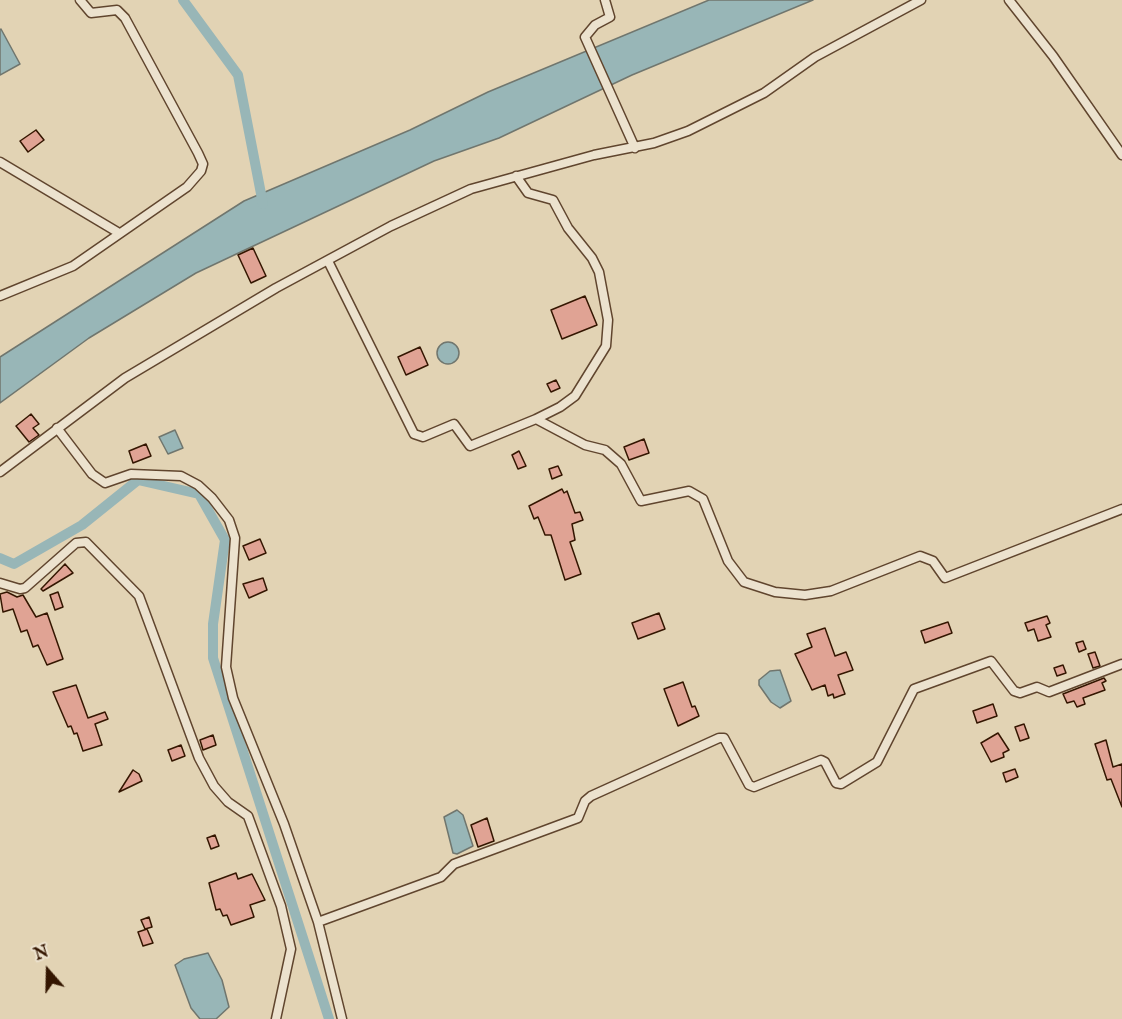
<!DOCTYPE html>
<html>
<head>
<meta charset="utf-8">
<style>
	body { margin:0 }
	#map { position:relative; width:1122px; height:1019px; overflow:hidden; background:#e2d3b4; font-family:"IM FELL English",serif }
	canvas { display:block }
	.north { position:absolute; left:18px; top:941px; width:60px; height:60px; -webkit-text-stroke:4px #ece2ce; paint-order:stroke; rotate:340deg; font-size:16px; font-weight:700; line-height:24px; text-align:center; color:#341601 }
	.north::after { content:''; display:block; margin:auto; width:21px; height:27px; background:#341601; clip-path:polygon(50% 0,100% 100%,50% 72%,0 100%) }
</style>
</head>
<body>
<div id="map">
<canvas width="1122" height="1019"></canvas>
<div class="north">N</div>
</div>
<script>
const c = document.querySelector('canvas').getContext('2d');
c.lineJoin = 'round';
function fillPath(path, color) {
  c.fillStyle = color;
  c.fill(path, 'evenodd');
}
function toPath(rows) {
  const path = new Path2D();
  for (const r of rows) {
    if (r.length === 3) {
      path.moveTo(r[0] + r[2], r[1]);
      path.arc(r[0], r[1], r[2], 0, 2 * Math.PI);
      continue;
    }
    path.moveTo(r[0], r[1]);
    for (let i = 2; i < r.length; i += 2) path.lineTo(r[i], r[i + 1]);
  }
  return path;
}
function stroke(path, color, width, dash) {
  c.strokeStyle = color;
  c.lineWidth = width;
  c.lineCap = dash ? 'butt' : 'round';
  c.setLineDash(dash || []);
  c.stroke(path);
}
const water = toPath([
	[709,0,813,0,632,75,499,138,434,161,196,273,89,338,0,403,0,357,244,201,410,130,488,92,709,0],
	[1,29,20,64,0,75,0,30,1,29],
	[448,353,11],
	[175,430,183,448,168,454,159,437,175,430],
	[780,670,791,701,780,708,771,702,759,685,759,680,770,671,780,670],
	[457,810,463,815,473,846,457,854,453,853,444,817,457,810],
	[208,953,222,980,229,1007,216,1019,200,1019,191,1008,175,965,184,959,208,953]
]);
const canal = toPath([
	[183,0,238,75,263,204],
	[0,558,14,564,82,525,138,480,199,494,225,540,213,624,213,658,329,1019]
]);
const building = toPath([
	[36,130,44,140,28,152,20,141,36,130],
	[253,248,266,276,251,283,238,255,253,248],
	[585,296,597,325,562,339,551,310,585,296],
	[420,347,428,365,406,375,398,357,420,347],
	[556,380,560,388,551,392,547,384,556,380],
	[31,414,39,424,33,428,39,435,29,442,16,426,31,414],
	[644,439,649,453,629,460,624,447,644,439],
	[146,444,151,456,133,463,129,451,146,444],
	[519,451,526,466,518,469,512,455,519,451],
	[558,466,562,475,552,479,549,469,558,466],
	[562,489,564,493,567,491,575,513,580,512,583,520,572,524,575,540,570,542,581,574,565,580,551,535,545,535,538,517,534,519,529,506,562,489],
	[260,539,266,553,249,560,243,546,260,539],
	[65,564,73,573,43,591,41,589,65,564],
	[263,578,267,590,249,598,243,584,263,578],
	[7,592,17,597,23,595,36,617,47,613,63,659,47,665,38,645,33,647,27,630,21,632,13,609,3,612,0,594,7,592],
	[58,592,63,607,55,610,50,595,58,592],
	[659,613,665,629,638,639,632,623,659,613],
	[1047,616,1050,623,1046,625,1051,637,1038,641,1034,629,1028,631,1025,623,1047,616],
	[948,622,952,633,925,643,921,631,948,622],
	[825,628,835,656,846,652,853,670,838,675,845,694,834,698,833,694,828,696,825,685,812,690,795,654,812,647,807,634,825,628],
	[1083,641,1086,649,1079,652,1076,643,1083,641],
	[1095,652,1100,666,1093,668,1088,654,1095,652],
	[1063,665,1066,673,1057,676,1054,668,1063,665],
	[1104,678,1106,681,1102,683,1105,690,1083,698,1085,704,1077,707,1074,701,1067,703,1063,694,1104,678],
	[683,682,692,707,695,706,699,716,678,726,664,689,683,682],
	[76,685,88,718,105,712,108,719,95,724,102,745,83,751,77,733,74,734,71,726,68,727,53,692,76,685],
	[993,704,997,716,977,723,973,711,993,704],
	[1024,724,1029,738,1020,741,1015,727,1024,724],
	[998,733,1009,750,1003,753,1004,757,991,762,981,743,998,733],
	[213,735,216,745,203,750,200,740,213,735],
	[1106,740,1113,767,1122,764,1122,807,1111,779,1107,780,1095,744,1106,740],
	[181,745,185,756,172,761,168,750,181,745],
	[1015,769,1018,777,1006,782,1003,773,1015,769],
	[133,770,139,774,142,781,119,792,133,770],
	[487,818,494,841,478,847,471,825,487,818],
	[215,835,219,846,211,849,207,838,215,835],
	[236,873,238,879,252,874,265,900,250,905,254,917,231,925,227,915,223,916,220,909,216,910,209,883,236,873],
	[149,917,152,927,145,929,141,920,149,917],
	[147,929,153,943,143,946,138,932,147,929]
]);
const minor = toPath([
	[605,0,610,17,595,25,585,37,635,148],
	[1009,0,1053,56,1122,155],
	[0,162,119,233],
	[516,176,528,193,553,200,568,228,592,258,599,272,608,320,606,346,575,396,560,407,536,419,585,445,605,450,621,464,641,501,689,491,703,499,728,561,744,582,775,592,805,595,831,591,920,556,933,561,945,578,1122,509],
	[328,261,414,434,423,437,454,424,470,446,536,419],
	[0,296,73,266,187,187,201,171,203,164,198,153,125,18,117,10,91,13,80,0],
	[57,428,92,474,105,483,131,474,181,476,198,485,212,498,229,520,235,538,226,667,233,698,284,824,318,922,342,1019],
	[0,472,125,378,276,288,391,226,471,189,594,155,654,143,688,131,764,93,815,57,921,0],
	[0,583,20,589,25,588,76,543,86,542,139,596,199,758,214,786,228,802,248,816,281,906,291,949,276,1019],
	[318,922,441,877,454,864,578,818,585,801,591,796,719,738,724,738,749,785,754,787,821,760,825,762,836,783,841,784,877,762,914,689,991,661,1014,691,1020,693,1037,687,1049,692,1122,664]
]);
fillPath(water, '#98b6b7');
stroke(water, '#70766e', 1.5);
stroke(canal, '#98b6b7', 10);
fillPath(building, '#e0a394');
stroke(building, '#341601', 1.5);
stroke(minor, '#60452e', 11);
stroke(minor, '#ece2ce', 8);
</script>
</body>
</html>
